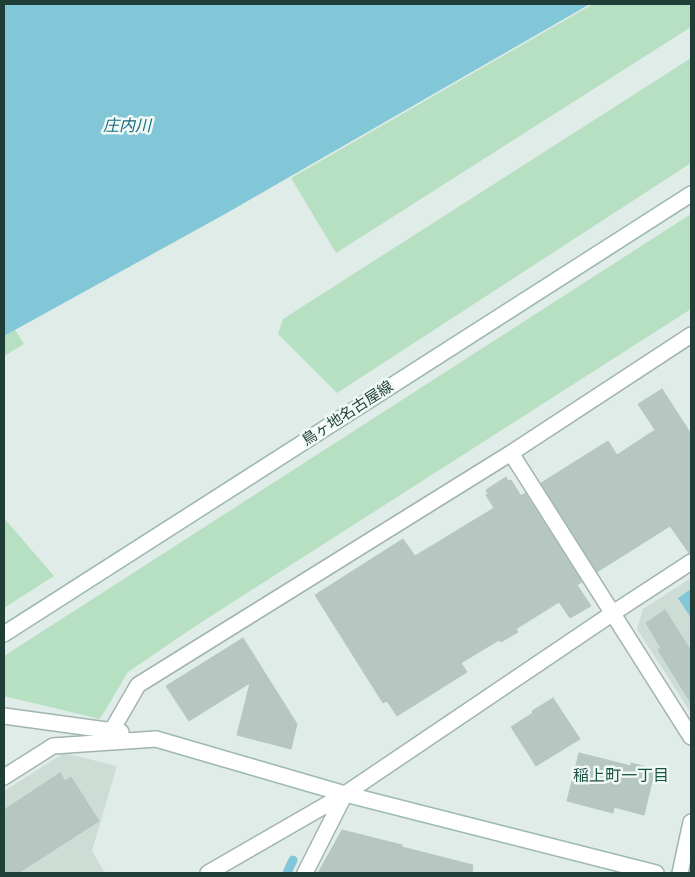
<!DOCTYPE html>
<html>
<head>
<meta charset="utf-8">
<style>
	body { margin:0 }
	#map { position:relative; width:695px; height:877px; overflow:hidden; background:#e0ece7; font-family:Signika,sans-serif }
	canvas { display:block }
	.frame { position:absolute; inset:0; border:5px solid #1f3e37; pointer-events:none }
</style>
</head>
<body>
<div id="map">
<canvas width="695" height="877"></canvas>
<div class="frame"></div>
</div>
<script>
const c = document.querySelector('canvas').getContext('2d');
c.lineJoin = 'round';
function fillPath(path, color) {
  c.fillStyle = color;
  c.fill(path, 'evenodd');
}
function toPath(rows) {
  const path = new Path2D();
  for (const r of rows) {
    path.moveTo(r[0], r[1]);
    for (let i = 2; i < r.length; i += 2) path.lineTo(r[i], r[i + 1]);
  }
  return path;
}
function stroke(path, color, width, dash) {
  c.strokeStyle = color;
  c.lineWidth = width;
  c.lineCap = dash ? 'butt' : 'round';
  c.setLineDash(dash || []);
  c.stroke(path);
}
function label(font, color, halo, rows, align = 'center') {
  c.font = font + ' Signika,"Noto Sans JP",sans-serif';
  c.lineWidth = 5;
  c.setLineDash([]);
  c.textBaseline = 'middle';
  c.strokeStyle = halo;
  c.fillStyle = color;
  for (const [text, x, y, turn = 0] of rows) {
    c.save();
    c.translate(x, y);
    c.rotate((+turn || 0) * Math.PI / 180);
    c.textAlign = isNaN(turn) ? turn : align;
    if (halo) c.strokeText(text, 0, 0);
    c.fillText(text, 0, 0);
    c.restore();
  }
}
const built = toPath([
	[691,578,691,713,637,629,643,609],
	[64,753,117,766,92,851,105,873,4,873,4,791]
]);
const green = toPath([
	[593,4,691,4,691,27,336,253,291,178],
	[691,58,691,163,337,393,278,334,283,319],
	[691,214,691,309,197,625,128,672,100,719,4,696,4,656],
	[15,330,24,344,4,356,4,336],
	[4,518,54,576,4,608]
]);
const water = toPath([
	[4,4,590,4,225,214,4,336],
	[691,589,691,618,678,598]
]);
const stream = toPath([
	[287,873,293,860]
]);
const building = toPath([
	[662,389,691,434,691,553,689,553,670,526,597,572,541,483,608,441,617,455,655,430,638,404,662,389],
	[506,477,508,481,511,480,521,496,525,493,582,582,577,585,591,606,570,618,559,602,516,629,518,632,501,642,499,640,461,663,467,672,397,716,387,701,383,703,315,595,403,539,415,556,494,508,486,495,488,494,486,490,506,477],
	[665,610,691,651,691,703,658,650,661,648,646,623,665,610],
	[243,638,297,724,291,749,237,735,250,683,189,721,166,686,243,638],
	[553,698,580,739,536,766,511,727,533,713,532,711,553,698],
	[579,753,631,766,631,763,655,769,644,815,614,807,613,813,567,801,579,753],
	[60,773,65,781,71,777,99,821,18,873,4,873,4,810,60,773],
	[342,830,402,845,402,847,473,865,472,873,318,873,342,830]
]);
const street = toPath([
	[511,453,691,737],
	[4,716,121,732],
	[112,730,138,685,511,453,691,335],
	[4,777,53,746,156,739],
	[208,873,345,794,613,613,691,562],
	[305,873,345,794],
	[680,873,691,822]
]);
const secondary = toPath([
	[4,634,691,194],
	[156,739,345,794,656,873]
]);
const streetNames = [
	["鳥ヶ地名古屋線",348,414,-33]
];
const waterNames = [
	["庄内川",127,127]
];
const neighbourhoodNames = [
	["稲上町一丁目",621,777]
];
fillPath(built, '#cedcd6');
fillPath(green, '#b7e0c3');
fillPath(water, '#82c7d7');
stroke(stream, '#82c7d7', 9);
fillPath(building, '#b5c7c0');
stroke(building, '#b2c7bf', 1);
stroke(street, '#a2b4af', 18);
stroke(secondary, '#9db9b0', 18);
stroke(street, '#fff', 15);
stroke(secondary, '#fff', 15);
label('15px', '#1f3e37', '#f1f9f5', streetNames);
label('italic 16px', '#146a80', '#f1f9f5', waterNames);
label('16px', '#195246', '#f1f9f5', neighbourhoodNames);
</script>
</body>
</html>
